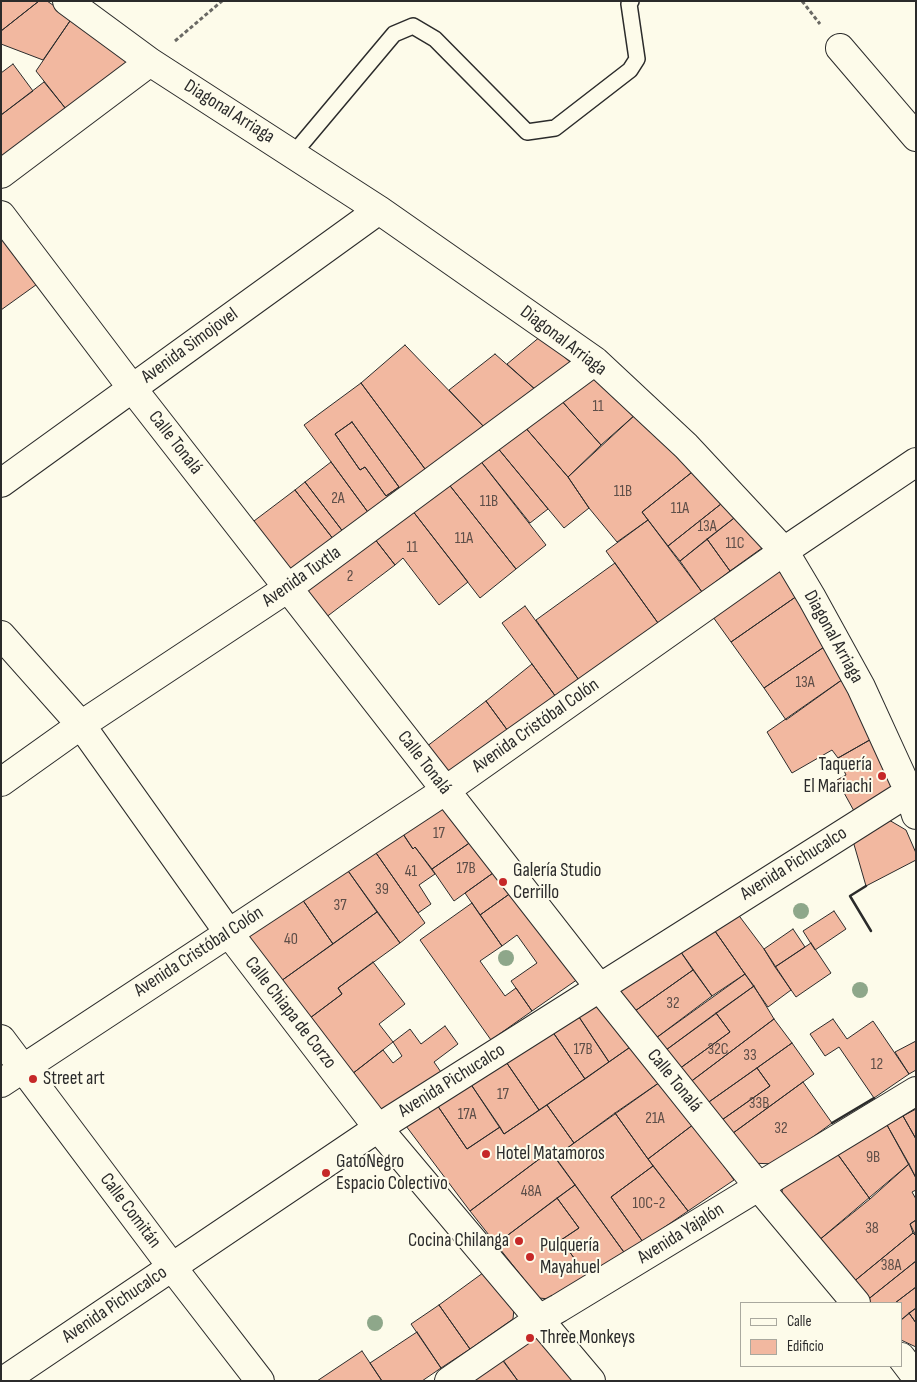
<!DOCTYPE html>
<html>
<head>
<meta charset="utf-8">
<style>
	body { margin:0 }
	#map { position:relative; width:917px; height:1382px; overflow:hidden; background:#fdfbea; font-family:"Sofia Sans Condensed",sans-serif }
	canvas { display:block }
	.frame { position:absolute; inset:0; border:2px solid #2b2b2b; pointer-events:none }
	.legend { position:absolute; left:740px; top:1302px; width:162px; height:65px; box-sizing:border-box; background:#fdfbea; border:1px solid #a9a89e; margin:0; padding:6px 9px; list-style:none; font-size:15px; color:#2b2b2b }
	.legend li { display:flex; align-items:center; gap:10px; height:25px }
	.legend b { width:25px; border:1px solid #a9a89e }
</style>
</head>
<body>
<div id="map">
<canvas width="917" height="1382"></canvas>
<div class="frame"></div>
<ul class="legend">
<li><b style="height:6px;background:#fdfbea"></b>Calle</li>
<li><b style="height:14px;background:#f2b8a0"></b>Edificio</li>
</ul>
</div>
<script>
const c = document.querySelector('canvas').getContext('2d');
c.lineJoin = 'round';
function fillPath(path, color) {
  c.fillStyle = color;
  c.fill(path, 'evenodd');
}
function toPath(rows) {
  const path = new Path2D();
  for (const r of rows) {
    path.moveTo(r[0], r[1]);
    for (let i = 2; i < r.length; i += 2) path.lineTo(r[i], r[i + 1]);
  }
  return path;
}
function stroke(path, color, width, dash) {
  c.strokeStyle = color;
  c.lineWidth = width;
  c.lineCap = dash ? 'butt' : 'round';
  c.setLineDash(dash || []);
  c.stroke(path);
}
function label(font, color, halo, rows, align = 'center') {
  c.font = font + ' "Sofia Sans Condensed",sans-serif';
  c.lineWidth = 4;
  c.setLineDash([]);
  c.textBaseline = 'middle';
  c.strokeStyle = halo;
  c.fillStyle = color;
  for (const [text, x, y, turn = 0] of rows) {
    c.save();
    c.translate(x, y);
    c.rotate((+turn || 0) * Math.PI / 180);
    c.textAlign = isNaN(turn) ? turn : align;
    if (halo) c.strokeText(text, 0, 0);
    c.fillText(text, 0, 0);
    c.restore();
  }
}
const building = toPath([
	[1,1,39,1,1,31,1,1],
	[39,1,47,1,72,18,43,60,1,44,1,31,39,1],
	[72,18,123,51,126,64,66,109,36,71,72,18],
	[13,64,33,91,1,115,1,73,13,64],
	[44,82,66,109,1,158,1,115,44,82],
	[1,229,40,282,1,310,1,229],
	[541,336,571,363,537,391,507,364,541,336],
	[405,345,486,429,428,473,361,383,405,345],
	[495,354,537,391,486,429,449,390,495,354],
	[594,372,636,414,601,445,560,399,594,372],
	[361,383,428,473,370,515,304,425,361,383],
	[352,422,399,487,386,496,365,467,360,470,335,434,352,422],
	[560,399,601,445,568,477,524,426,560,399],
	[636,414,696,469,642,512,648,520,617,542,589,508,568,477,636,414],
	[352,422,399,487,386,496,365,467,360,470,335,434,352,422],
	[524,426,568,477,589,508,564,528,496,446,524,426],
	[496,446,548,509,530,523,479,459,496,446],
	[479,459,546,545,516,569,447,482,479,459],
	[331,462,370,515,344,533,305,482,331,462],
	[696,469,726,500,668,546,642,512,696,469],
	[305,482,344,533,334,540,295,490,305,482],
	[447,482,516,569,480,598,412,510,447,482],
	[295,490,334,540,294,570,284,568,250,524,295,490],
	[726,500,738,515,680,561,668,546,726,500],
	[412,510,468,582,439,605,403,558,395,565,374,538,412,510],
	[738,515,762,548,730,571,707,539,738,515],
	[648,520,702,592,658,623,606,551,648,520],
	[374,538,395,565,325,618,304,590,374,538],
	[707,539,730,571,702,592,680,561,707,539],
	[615,563,658,623,579,680,536,620,615,563],
	[779,571,797,596,731,642,713,617,779,571],
	[797,596,827,645,764,688,731,642,797,596],
	[525,606,579,680,556,697,502,623,525,606],
	[827,645,846,677,786,720,764,688,827,645],
	[532,664,556,697,508,731,486,701,532,664],
	[846,677,875,737,838,758,832,750,792,773,767,732,846,677],
	[486,701,508,731,456,772,444,770,426,747,486,701],
	[875,737,899,788,854,811,837,780,846,775,838,758,875,737],
	[449,797,478,837,432,869,415,847,413,849,401,831,449,797],
	[889,820,906,830,916,853,916,860,866,886,853,841,889,820],
	[401,831,413,849,415,847,435,874,419,885,431,904,418,913,374,850,401,831],
	[478,837,500,868,454,901,432,869,478,837],
	[374,850,425,923,400,943,346,868,374,850],
	[346,868,377,912,333,944,302,899,346,868],
	[500,868,515,890,480,915,465,893,500,868],
	[515,890,578,979,532,1011,511,981,537,963,517,935,502,946,480,915,515,890],
	[302,899,333,944,281,981,248,936,302,899],
	[472,903,502,946,480,961,505,996,516,988,532,1011,491,1040,420,940,472,903],
	[734,909,764,949,791,990,768,1007,710,924,734,909],
	[834,911,846,929,815,950,803,931,834,911],
	[377,912,400,943,338,988,342,994,310,1018,281,981,377,912],
	[710,924,745,974,712,996,676,945,710,924],
	[793,929,805,947,775,967,764,949,793,929],
	[811,943,831,973,796,997,775,967,811,943],
	[676,945,693,970,635,1011,621,992,620,981,676,945],
	[373,962,405,1004,379,1024,393,1042,352,1074,310,1018,342,994,338,988,373,962],
	[693,970,712,996,656,1038,635,1011,693,970],
	[745,974,754,986,666,1050,656,1038,745,974],
	[754,986,774,1019,689,1083,679,1069,730,1032,716,1013,754,986],
	[603,997,636,1043,609,1062,573,1008,603,997],
	[573,1008,609,1062,585,1079,548,1025,573,1008],
	[716,1013,730,1032,679,1069,666,1050,716,1013],
	[774,1019,792,1043,706,1104,689,1083,774,1019],
	[833,1019,847,1039,873,1021,909,1074,874,1098,839,1047,825,1056,810,1034,833,1019],
	[548,1025,585,1079,539,1110,502,1056,548,1025],
	[445,1026,458,1044,434,1062,443,1075,385,1117,352,1074,383,1050,393,1063,402,1056,393,1042,410,1029,421,1044,445,1026],
	[916,1041,916,1070,909,1074,895,1052,916,1041],
	[636,1043,663,1080,574,1143,547,1105,636,1043],
	[792,1043,814,1074,729,1136,719,1122,770,1086,757,1068,792,1043],
	[502,1056,539,1110,504,1134,468,1080,502,1056],
	[757,1068,770,1086,719,1122,706,1104,757,1068],
	[468,1080,500,1127,467,1149,435,1102,468,1080],
	[663,1080,694,1124,648,1159,615,1113,663,1080],
	[803,1082,832,1123,776,1164,749,1163,729,1136,803,1082],
	[435,1102,467,1149,500,1127,504,1134,547,1105,574,1143,555,1157,550,1151,470,1211,403,1122,435,1102],
	[916,1109,916,1139,903,1116,916,1109],
	[615,1113,653,1166,611,1197,643,1242,626,1255,555,1157,615,1113],
	[903,1116,916,1139,916,1178,887,1125,903,1116],
	[694,1124,734,1180,688,1211,648,1159,694,1124],
	[887,1125,909,1164,870,1199,836,1152,887,1125],
	[550,1151,575,1185,496,1244,470,1211,550,1151],
	[836,1152,870,1199,818,1241,781,1197,783,1186,836,1152],
	[909,1164,916,1178,916,1190,912,1192,916,1199,916,1220,910,1224,913,1233,852,1283,818,1241,909,1164],
	[653,1166,688,1211,643,1242,611,1197,653,1166],
	[575,1185,626,1255,590,1280,561,1240,579,1228,557,1198,575,1185],
	[557,1198,579,1228,561,1240,590,1280,560,1300,539,1298,496,1244,557,1198],
	[916,1220,916,1236,910,1224,916,1220],
	[913,1233,916,1236,916,1261,866,1301,852,1283,913,1233],
	[916,1261,916,1287,895,1303,868,1303,866,1301,916,1261],
	[487,1270,514,1309,513,1319,470,1349,439,1305,487,1270],
	[916,1287,916,1308,901,1320,901,1303,895,1303,916,1287],
	[439,1305,470,1349,441,1368,411,1324,439,1305],
	[916,1308,916,1323,909,1313,916,1308],
	[909,1313,916,1323,916,1347,901,1340,901,1320,909,1313],
	[539,1331,578,1381,518,1381,503,1360,539,1331],
	[417,1332,441,1368,422,1381,382,1381,370,1363,417,1332],
	[362,1351,382,1381,317,1381,362,1351],
	[500,1357,518,1381,469,1381,500,1357]
]);
const path = toPath([
	[802,1,820,24],
	[175,41,222,1]
]);
const service = toPath([
	[294,153,394,34,413,26,435,39,527,132,555,128,630,70,637,59,629,4,631,1]
]);
const minor = toPath([
	[67,1,150,62,379,210,595,361,686,446,784,551,812,598,861,687,909,792,916,815],
	[840,48,916,137],
	[1,174,150,62],
	[1,215,132,388,599,987,758,1186,856,1303],
	[1,483,379,210],
	[1,635,81,725,228,932,378,1128,591,1381],
	[1,782,81,725,288,588,595,361],
	[1,1039,172,1267,260,1381],
	[1,1083,446,790,784,551,916,462],
	[901,1357,914,1374],
	[3,1381,378,1128,909,792],
	[449,1381,539,1319,559,1308,916,1091]
]);
const wall = toPath([
	[866,886,850,896,871,931],
	[832,1123,874,1098]
]);
const trees = [
	[801,911],
	[506,958],
	[860,990],
	[375,1323]
];
const markers = [
	[882,776,5,"#c62828"],
	[503,882,5,"#c62828"],
	[33,1079,5,"#c62828"],
	[486,1154,5,"#c62828"],
	[326,1173,5,"#c62828"],
	[519,1241,5,"#c62828"],
	[530,1257,5,"#c62828"],
	[530,1338,5,"#c62828"]
];
const numberNames = [
	["11",598,407],
	["11B",623,492],
	["2A",338,499],
	["11B",489,502],
	["11A",680,509],
	["13A",707,527],
	["11A",464,539],
	["11C",735,544],
	["11",412,548],
	["2",350,577],
	["13A",805,683],
	["17",439,834],
	["17B",466,869],
	["41",411,872],
	["39",382,890],
	["37",340,906],
	["40",291,940],
	["32",673,1004],
	["17B",583,1050],
	["32C",718,1050],
	["33",750,1056],
	["12",877,1065],
	["17",503,1095],
	["33B",759,1104],
	["17A",467,1115],
	["21A",655,1119],
	["32",781,1129],
	["9B",873,1158],
	["48A",531,1192],
	["10C-2",649,1204],
	["38",872,1229],
	["38A",891,1266]
];
const streetNames = [
	["Diagonal Arriaga",229,112,32],
	["Diagonal Arriaga",563,341,37],
	["Avenida Simojovel",190,346,-36],
	["Calle Tonalá",175,443,52],
	["Avenida Tuxtla",302,577,-35],
	["Diagonal Arriaga",833,637,61],
	["Avenida Cristóbal Colón",536,726,-35],
	["Calle Tonalá",424,763,52],
	["Avenida Pichucalco",794,864,-32],
	["Avenida Cristóbal Colón",199,952,-33],
	["Calle Chiapa de Corzo",290,1013,52],
	["Avenida Pichucalco",452,1081,-32],
	["Calle Tonalá",674,1081,51],
	["Calle Comitán",130,1211,53],
	["Avenida Yajalón",681,1234,-32],
	["Avenida Pichucalco",115,1305,-34]
];
const poiNames = [
	["Taquería",872,765,"right"],
	["El Mariachi",872,787,"right"],
	["Galería Studio",513,871],
	["Cerrillo",513,893],
	["Street art",43,1079],
	["Hotel Matamoros",496,1154],
	["GatoNegro",336,1162],
	["Espacio Colectivo",336,1184],
	["Cocina Chilanga",509,1241,"right"],
	["Pulquería",540,1246],
	["Mayahuel",540,1268],
	["Three Monkeys",540,1338]
];
fillPath(building, '#f2b8a0');
stroke(building, '#2b2b2b', 1);
stroke(service, '#2b2b2b', 18);
stroke(minor, '#2b2b2b', 30);
stroke(path, '#6a6964', 3, [4, 2.5]);
stroke(service, '#fdfbea', 15);
stroke(minor, '#fdfbea', 28);
stroke(wall, '#2b2b2b', 2.5);
c.fillStyle = '#8ea78a';
for (const [x, y] of trees) {
  c.beginPath();
  c.arc(x, y, 8, 0, 2 * Math.PI);
  c.fill();
}
for (const [x, y, r, color] of markers) {
  const dot = new Path2D();
  dot.arc(x, y, r, 0, 2 * Math.PI);
  c.fillStyle = color;
  c.fill(dot);
  stroke(dot, '#fdfbea', 2);
}
label('16px', '#5d4e48', null, numberNames);
label('19px', '#2b2b2b', '#fdfbea', streetNames);
label('19px', '#2b2b2b', '#fdfbea', poiNames, 'left');
</script>
</body>
</html>
